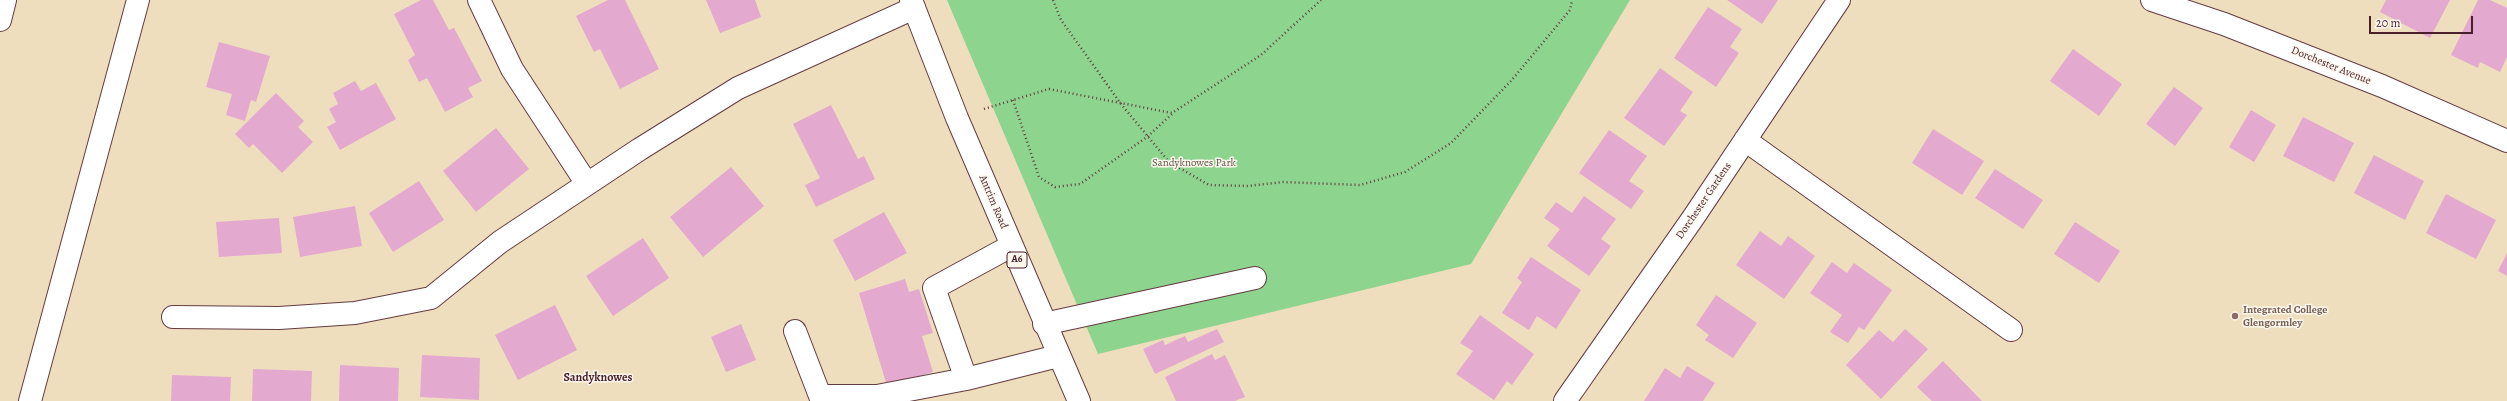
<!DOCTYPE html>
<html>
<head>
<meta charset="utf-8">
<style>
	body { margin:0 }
	#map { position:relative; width:2507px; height:401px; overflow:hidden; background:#efdebd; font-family:Alegreya,serif }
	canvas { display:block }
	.scale { position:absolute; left:2369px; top:16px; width:104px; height:18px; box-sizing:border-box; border:2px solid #4a1f2b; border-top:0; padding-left:5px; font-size:12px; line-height:14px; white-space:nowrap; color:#4a1f2b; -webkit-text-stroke:3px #fbf7ec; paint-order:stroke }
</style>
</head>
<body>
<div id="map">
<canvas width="2507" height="401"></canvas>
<div class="scale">20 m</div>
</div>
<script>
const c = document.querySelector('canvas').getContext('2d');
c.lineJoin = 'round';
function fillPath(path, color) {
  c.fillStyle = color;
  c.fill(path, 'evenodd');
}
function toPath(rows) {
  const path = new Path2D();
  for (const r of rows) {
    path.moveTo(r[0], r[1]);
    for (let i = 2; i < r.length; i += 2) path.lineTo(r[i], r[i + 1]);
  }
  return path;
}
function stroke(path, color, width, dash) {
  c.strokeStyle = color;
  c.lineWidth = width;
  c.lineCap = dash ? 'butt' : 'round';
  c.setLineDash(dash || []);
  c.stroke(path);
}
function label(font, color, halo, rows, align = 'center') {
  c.font = font + ' Alegreya,serif';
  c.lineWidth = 3;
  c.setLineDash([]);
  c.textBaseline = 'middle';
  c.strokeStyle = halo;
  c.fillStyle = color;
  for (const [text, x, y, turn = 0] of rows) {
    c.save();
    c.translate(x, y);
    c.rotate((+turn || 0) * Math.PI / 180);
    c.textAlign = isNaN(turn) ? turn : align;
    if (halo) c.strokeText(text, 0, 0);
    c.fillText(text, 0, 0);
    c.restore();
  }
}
const green = toPath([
	[947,0,1630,0,1471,264,1098,354]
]);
const building = toPath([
	[421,0,433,0,449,30,454,28,482,81,468,88,473,97,445,112,427,78,419,82,408,60,415,55,394,14],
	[608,0,625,0,659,69,620,89,600,49,594,52,576,16],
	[706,0,755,0,761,17,720,33],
	[1727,0,1778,0,1762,24],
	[2386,0,2450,0,2430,38,2380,12],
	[2478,0,2490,0,2507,8,2507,57,2500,72,2480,62,2478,68,2451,55],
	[1708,7,1742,29,1730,47,1739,53,1716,87,1674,58],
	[219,42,270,56,256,102,251,100,245,121,226,115,232,94,206,87],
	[2073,49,2122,84,2099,116,2050,81],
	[1660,68,1693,92,1680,111,1687,115,1664,146,1624,118],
	[355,81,361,91,376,83,396,119,340,150,327,127,336,122,329,109,338,104,333,93],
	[2174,87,2203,108,2175,146,2146,124],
	[276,93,304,121,298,127,313,142,282,173,253,144,249,148,235,134],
	[831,105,858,159,864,156,875,179,816,207,805,185,820,178,793,124],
	[2251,110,2276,125,2254,162,2229,147],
	[2303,117,2354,143,2334,182,2283,156],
	[496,128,529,169,476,212,443,171],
	[1933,129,1984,161,1962,195,1912,163],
	[1609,130,1647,156,1629,181,1644,191,1631,209,1579,173],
	[2374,155,2424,181,2405,220,2354,193],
	[731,167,764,206,703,257,670,217],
	[1995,169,2043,200,2023,229,1975,198],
	[419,181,444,220,393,252,369,213],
	[2446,194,2496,220,2476,259,2426,233],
	[1584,196,1616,219,1601,239,1611,246,1589,276,1547,246,1560,229,1544,218,1556,202,1572,213],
	[355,206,362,246,300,257,293,217],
	[884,212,907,253,855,281,833,240],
	[279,218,282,253,219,257,216,222],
	[2075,222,2120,251,2099,283,2054,254],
	[1760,231,1781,246,1788,236,1815,256,1784,299,1736,265],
	[643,238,669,278,613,316,586,276],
	[2507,253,2507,276,2498,271],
	[1531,257,1581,290,1556,329,1537,316,1529,330,1502,313,1522,282,1517,278],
	[1832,262,1847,273,1854,263,1892,290,1864,330,1859,327,1848,343,1830,332,1842,315,1810,293],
	[905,279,909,292,919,289,933,333,922,336,933,372,887,386,859,293],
	[1716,295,1757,323,1733,358,1705,340,1709,335,1696,325],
	[555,305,577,350,518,380,495,335],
	[1480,315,1534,354,1512,385,1507,381,1494,400,1456,374,1473,351,1460,343],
	[741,324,756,360,726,372,711,337],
	[1217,329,1224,342,1155,374,1143,349,1163,340,1165,345,1185,336,1188,342],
	[1905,329,1928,349,1881,399,1846,365,1879,330,1893,342],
	[1212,354,1215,360,1225,355,1245,397,1235,401,1176,401,1165,377],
	[422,355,480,358,479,400,420,397],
	[1943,361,1982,401,1932,401,1917,387],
	[340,365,399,368,398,401,339,401],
	[1687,366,1715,383,1703,401,1644,401,1665,368,1680,378],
	[253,369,312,371,311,401,252,401],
	[172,375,231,377,230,401,171,401]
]);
const path = toPath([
	[1053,0,1061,20,1121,104,1169,162,1209,185,1248,186,1283,182,1360,185,1405,172,1451,143,1511,81,1570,10,1572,0],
	[1013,100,1039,177,1055,187,1080,184,1147,137,1172,114],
	[984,109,1049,89,1172,113,1261,55,1321,0]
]);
const minor = toPath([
	[479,0,512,69,587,184],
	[2152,0,2224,24,2382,86,2507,141],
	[1745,140,2011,330],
	[1011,246,934,288,966,379,1058,356],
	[173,317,279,318,355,313,431,298,500,242,640,149,738,88,914,8],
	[1044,324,1255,278],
	[795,331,820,396,877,396,966,379],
	[1565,401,1693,218,1839,0]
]);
const major = toPath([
	[911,0,957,118,1079,401]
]);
const highway = toPath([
	[0,20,5,0],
	[30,401,138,0]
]);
const markers = [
	[2235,316,4,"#8d6e63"]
];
const shields = [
	[1017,260,20]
];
const shieldNames = [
	["A6",1017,260]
];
const streetNames = [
	["Dorchester Avenue",2331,66,22],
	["Dorchester Gardens",1704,201,-56],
	["Antrim Road",993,202,67]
];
const parkNames = [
	["Sandyknowes Park",1194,163]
];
const educationNames = [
	["Integrated College",2243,310],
	["Glengormley",2243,323]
];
const neighbourhoodNames = [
	["Sandyknowes",598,378]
];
fillPath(green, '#8dd48e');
fillPath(building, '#e3a9cf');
stroke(minor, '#633c41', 24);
stroke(major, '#633c41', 24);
stroke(highway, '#633c41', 24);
stroke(path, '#633c41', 2.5, [1, 3]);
stroke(minor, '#fff', 22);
stroke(major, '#fff', 22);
stroke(highway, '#fff', 22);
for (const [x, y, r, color] of markers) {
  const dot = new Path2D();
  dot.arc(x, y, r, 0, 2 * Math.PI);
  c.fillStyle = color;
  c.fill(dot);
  stroke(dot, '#fbf7ec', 1.5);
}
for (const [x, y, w] of shields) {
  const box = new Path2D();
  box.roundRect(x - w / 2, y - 8, w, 16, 3);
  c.fillStyle = '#fbf7ec';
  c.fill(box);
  stroke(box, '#4a1f2b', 1);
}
label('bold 10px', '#4a1f2b', null, shieldNames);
label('11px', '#4a1f2b', '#fbf7ec', streetNames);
label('11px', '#5e5549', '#fbf7ec', parkNames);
label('bold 11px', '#785e54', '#fbf7ec', educationNames, 'left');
label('bold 12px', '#4a1f2b', '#fbf7ec', neighbourhoodNames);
</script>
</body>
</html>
